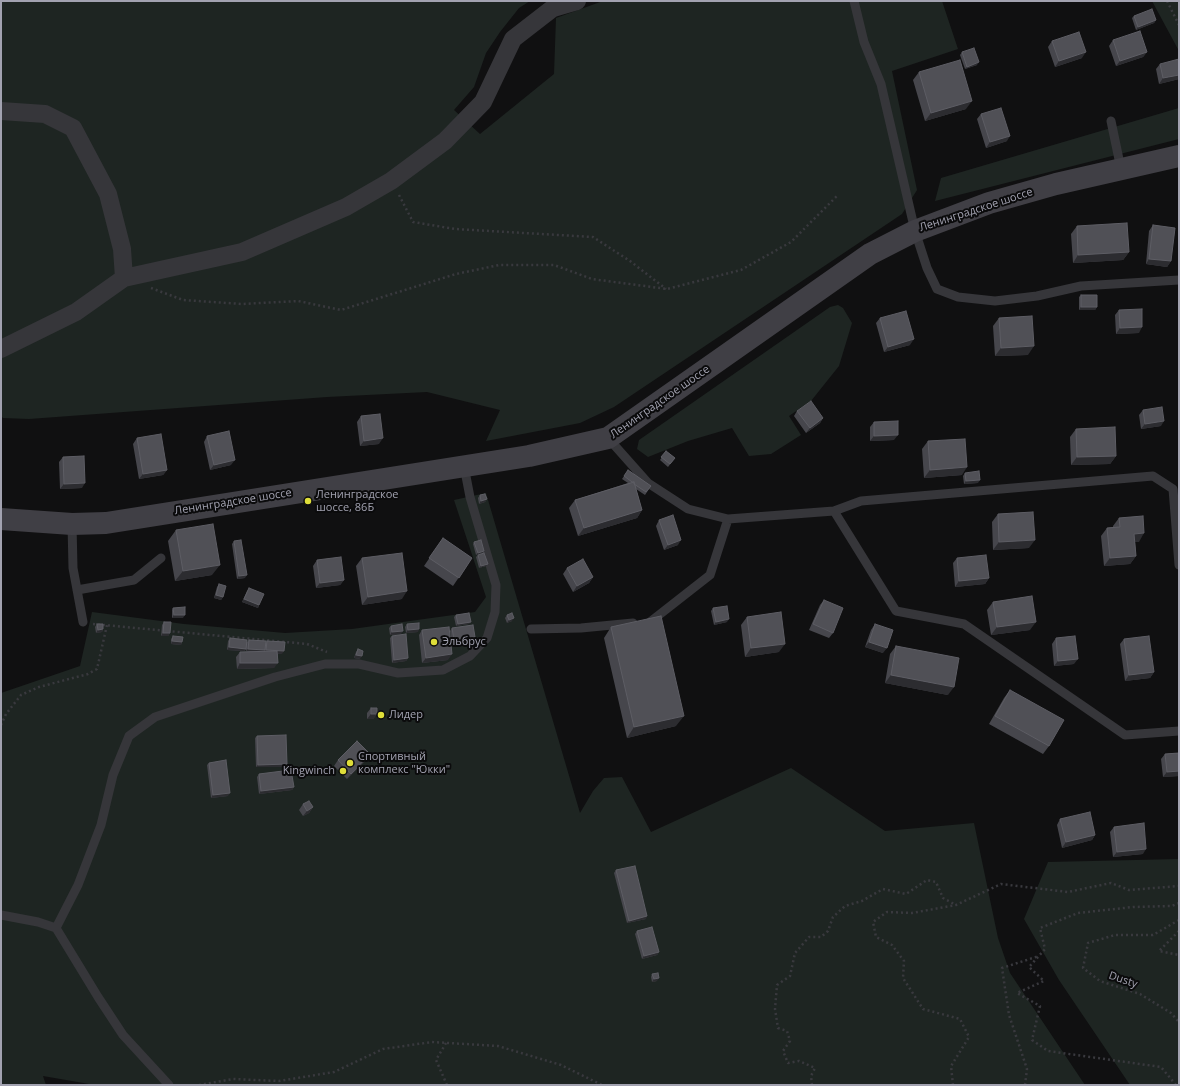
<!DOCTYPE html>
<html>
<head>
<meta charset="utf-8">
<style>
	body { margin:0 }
	#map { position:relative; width:1180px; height:1086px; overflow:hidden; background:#101011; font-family:"Open Sans",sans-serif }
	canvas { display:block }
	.frame { position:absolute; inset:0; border:2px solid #a2a2b0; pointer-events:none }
</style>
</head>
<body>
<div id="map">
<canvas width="1180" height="1086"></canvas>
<div class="frame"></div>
</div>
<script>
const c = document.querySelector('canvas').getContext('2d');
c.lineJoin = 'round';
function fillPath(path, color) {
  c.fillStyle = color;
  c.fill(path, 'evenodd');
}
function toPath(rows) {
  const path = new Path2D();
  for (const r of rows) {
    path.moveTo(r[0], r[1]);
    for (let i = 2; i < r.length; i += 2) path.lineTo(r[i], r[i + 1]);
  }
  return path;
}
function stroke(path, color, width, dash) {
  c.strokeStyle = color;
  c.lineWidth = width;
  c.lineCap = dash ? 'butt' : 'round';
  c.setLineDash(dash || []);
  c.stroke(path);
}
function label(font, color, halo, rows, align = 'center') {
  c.font = font + ' "Open Sans",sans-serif';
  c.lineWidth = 4;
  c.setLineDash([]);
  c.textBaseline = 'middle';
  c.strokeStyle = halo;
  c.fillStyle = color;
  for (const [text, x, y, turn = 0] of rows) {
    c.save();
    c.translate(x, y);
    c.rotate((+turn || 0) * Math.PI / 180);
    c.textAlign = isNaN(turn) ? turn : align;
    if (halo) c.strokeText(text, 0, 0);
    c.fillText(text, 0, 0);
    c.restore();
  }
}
const green = toPath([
	[1,1,530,1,519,8,500,32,486,53,474,87,454,110,480,134,554,74,556,18,603,1,942,1,958,49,892,71,917,190,902,214,614,407,580,423,486,441,500,410,427,392,327,397,29,419,3,418,1,416],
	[1152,1,1179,1,1179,51],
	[1179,108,1179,139,935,201,941,178],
	[838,305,843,308,852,323,839,366,811,401,789,416,801,435,771,454,749,456,732,428,688,441,648,457,637,449,639,440,830,307],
	[486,493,580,813,593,791,604,778,622,777,651,832,791,768,885,831,974,823,998,938,1010,973,1085,1085,95,1085,43,1076,46,1085,1,1085,1,693,80,666,92,612,184,624,285,633,352,629,475,612,486,597,454,500],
	[1179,859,1179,1085,1130,1085,1059,980,1024,919,1048,862]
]);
const path = toPath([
	[1167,1,1179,25],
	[399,195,413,222,455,229,593,237,630,261,666,289],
	[151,288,183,300,242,304,298,301,341,310,456,274,499,265,554,265,592,279,667,289,741,270,791,242,837,196],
	[93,624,307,644,327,652],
	[1,725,6,714,21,695,39,687,88,674,97,669,107,625],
	[1179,920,1153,935,1115,935,1088,943,1083,968,1100,981,1140,994,1171,1013,1179,1022],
	[1179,931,1159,951,1179,955],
	[446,1043,436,1060,447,1085],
	[199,1085,233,1079,279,1081,334,1072,383,1049,432,1042,498,1046,561,1065,602,1085],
	[812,1085,811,1076,815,1068,799,1061,788,1063,783,1051,790,1041,787,1031,778,1028,775,1009,777,985,790,976,795,953,809,937,821,937,828,931,833,917,845,906,862,901,883,889,906,894,927,880,936,882,943,898,956,905],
	[953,1085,951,1066,969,1037,960,1019,923,1009,903,978,904,961,892,945,876,937,873,922,887,912,912,913,956,905,1001,884,1068,892,1111,883,1129,890,1179,886],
	[1025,1085,1027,1069,1009,1015,1002,968,1039,956],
	[1176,1085,1161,1067,1048,1051,1032,1040,1040,1006,1017,993,1044,981,1029,967,1045,949,1040,928,1078,913,1133,907,1172,906,1179,903]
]);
const service = toPath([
	[854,1,864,42,881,84,915,231,927,268,937,289,958,297,995,301,1037,296,1081,286,1179,280],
	[1111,121,1121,169],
	[608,438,648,483,688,509,728,519,834,511,861,501,1153,476,1173,489,1179,565],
	[834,511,896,611,964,624,1125,735,1179,731],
	[72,524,73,568,83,622],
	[77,590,134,580,161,558],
	[650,622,710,575,728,519],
	[531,629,581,628,633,623],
	[1,915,38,922,56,928,98,997,123,1035,169,1085],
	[56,928,78,885,101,825,113,775,129,736,155,717,275,677,325,664,359,664,398,673,443,670,470,656,487,638,495,612,496,585,470,497,464,466]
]);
const minor = toPath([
	[1,111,45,114,73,128,108,194,122,249,124,278,76,312,1,349],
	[124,278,242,252,346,207,391,181,445,141,483,102,513,39,553,8,577,1]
]);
const secondary = toPath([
	[1,519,72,524,106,523,529,456,608,438,870,254,915,231,989,203,1056,184,1179,156]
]);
const wall = toPath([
	[1134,16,1156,20,1154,23,1136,30,1132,18],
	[1113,40,1147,52,1143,57,1116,66,1109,46],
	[1052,41,1082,58,1055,67,1048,47],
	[962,52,977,65,965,69,960,55],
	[1160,64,1179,79,1159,84,1156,69],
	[919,72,966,109,925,121,913,80],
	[981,114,1007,141,986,148,977,119],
	[1153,225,1171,261,1167,267,1146,264,1149,231],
	[1077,226,1129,252,1123,260,1073,263,1071,234],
	[1081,295,1097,307,1095,310,1079,310,1079,297],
	[1119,310,1139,333,1116,334,1115,315],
	[880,318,910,345,884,352,876,323],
	[999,318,1028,355,995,356,993,326],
	[1143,410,1161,426,1141,429,1139,415],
	[797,411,823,418,820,423,806,433,794,416],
	[361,416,379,444,360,446,357,422],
	[874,422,894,440,870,441,870,427],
	[1076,429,1116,456,1110,464,1071,465,1070,437],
	[207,436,231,465,210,470,204,442],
	[137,438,167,470,163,475,139,479,133,444],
	[928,441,962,475,924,478,922,449],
	[666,451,675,458,668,467,660,460],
	[63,457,82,488,60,489,59,462],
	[628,470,651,486,645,495,636,489,642,510,637,518,578,536,569,508,575,500,628,483,622,479],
	[965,473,978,483,964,484,963,476],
	[480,495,487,499,485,502,479,504,478,498],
	[998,514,1029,548,993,550,992,522],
	[1119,518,1139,542,1135,542,1136,556,1130,564,1104,566,1101,536,1107,528,1113,527,1113,526],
	[659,520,678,545,664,550,656,526],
	[176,530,212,575,175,581,168,541],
	[443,538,472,558,453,586,424,566],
	[234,541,245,578,237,579,232,544],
	[474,542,482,553,476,555,473,544],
	[478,555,486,566,479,568,476,557],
	[362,558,402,599,362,605,356,566],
	[957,558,989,578,985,584,955,587,953,563],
	[317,560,344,580,340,585,316,588,313,566],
	[567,568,593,577,589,583,573,592,563,574],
	[219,584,223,597,221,600,214,598,217,587],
	[249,588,259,605,258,608,242,602,247,591],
	[824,600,833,633,829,638,809,630,820,605],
	[993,602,1030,630,991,635,987,610],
	[173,608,183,618,172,618,172,610],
	[713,608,727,622,714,625,711,611],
	[456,615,469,624,456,626,454,617],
	[507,615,512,621,507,623,505,618],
	[747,617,779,652,745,657,741,625],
	[164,622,170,633,168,636,161,636,162,625],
	[97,624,103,629,102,632,96,633,95,627],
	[407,624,418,632,406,633,405,627],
	[875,624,883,653,865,647,871,630],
	[391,626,401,634,390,635,389,628],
	[611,627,676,726,627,738,604,638],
	[452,628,475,637,473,640,452,643,450,631],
	[422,630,448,660,422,663,419,635],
	[173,636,182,642,181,645,171,644,171,639],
	[392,636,408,658,406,661,392,663,390,638],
	[230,638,247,642,249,640,266,643,267,641,282,654,278,654,274,668,237,669,236,657,240,652,251,652,246,651,246,649,244,651,227,650,228,641],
	[1056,638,1074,664,1054,666,1052,644],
	[1124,639,1154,672,1150,678,1125,681,1120,644],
	[896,646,948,695,885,683,890,654],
	[358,649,360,659,354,658,356,652],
	[1010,690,1049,746,1043,754,989,724,1004,698],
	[371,708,377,714,373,719,367,719,367,713],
	[257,736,287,764,285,767,256,767,255,738],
	[1179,753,1179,776,1163,777,1161,759,1165,754],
	[370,754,366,760,347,779,334,766,338,760],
	[209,763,228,796,211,798,207,765],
	[259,774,294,787,292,790,259,794,257,777],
	[303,804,313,807,309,813,303,816,299,810],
	[1060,819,1095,835,1092,840,1062,848,1057,825],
	[1114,827,1143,854,1113,857,1110,832],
	[616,870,646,919,627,923,614,873],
	[637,931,659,952,657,955,642,959,635,934],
	[652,974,657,981,652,982,651,977]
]);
const shadedWall = toPath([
	[1156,20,1154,23,1136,30,1138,27],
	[1086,52,1082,58,1055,67,1059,61],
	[1147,52,1143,57,1116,66,1120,61],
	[979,62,977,65,965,69,967,67],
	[1179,75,1179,79,1159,84,1163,78],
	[972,101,966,109,925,121,931,113],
	[1010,136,1007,141,986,148,990,142],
	[1129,252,1123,260,1073,263,1078,255],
	[1149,259,1171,261,1167,267,1146,264],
	[1081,307,1097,307,1095,310,1079,310],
	[1142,327,1139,333,1116,334,1120,328],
	[914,339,910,345,884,352,888,347],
	[1034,346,1028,355,995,356,1001,348],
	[823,418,820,423,806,433,810,428],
	[1164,421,1161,426,1141,429,1145,424],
	[898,435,894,440,870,441,874,436],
	[383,438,379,444,360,446,364,441],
	[1116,456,1110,464,1071,465,1077,457],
	[235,460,231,465,210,470,214,465],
	[967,467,962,475,924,478,930,470],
	[167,470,163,475,139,479,143,474],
	[980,480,978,483,964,484,966,481],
	[85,483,82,488,60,489,64,484],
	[487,499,485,502,479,504,481,501],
	[642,510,637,518,578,536,584,528],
	[1144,533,1139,542,1128,542,1134,534],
	[681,540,678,545,664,550,668,545],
	[1035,540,1029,548,993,550,999,542],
	[484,551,482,553,476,555,478,553],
	[1136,556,1130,564,1104,566,1110,558],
	[488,564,486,566,479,568,481,566],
	[220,565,212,575,175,581,183,571],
	[247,575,245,578,237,579,239,576],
	[593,577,589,583,573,592,577,586],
	[989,578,985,584,955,587,959,581],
	[344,580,340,585,316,588,320,583],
	[407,591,402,599,362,605,368,597],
	[216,595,223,597,221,600,214,598],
	[244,599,259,605,258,608,242,602],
	[174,615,185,615,183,618,172,618],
	[514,618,512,621,507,623,509,620],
	[729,619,727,622,714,625,716,622],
	[471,622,469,624,456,626,458,624],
	[1036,622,1030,630,991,635,997,627],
	[103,629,102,632,96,633,98,630],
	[419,629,418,632,406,633,408,630],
	[403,631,401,634,390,635,392,632],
	[163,633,170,633,168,636,161,636],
	[475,637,473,640,452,643,454,640],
	[172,641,182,642,181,645,171,644],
	[869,642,887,648,883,653,865,647],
	[785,644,779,652,745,657,751,648],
	[229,647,246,649,244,651,227,650],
	[248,649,265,650,263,653,246,651],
	[266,650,284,651,282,654,264,653],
	[452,654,448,660,422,663,426,658],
	[356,655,362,656,360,659,354,658],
	[408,658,406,661,392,663,394,660],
	[1078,659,1074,664,1054,666,1058,661],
	[240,663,278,663,274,668,237,669],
	[1154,672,1150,678,1125,681,1129,675],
	[891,675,954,687,948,695,885,683],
	[371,714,377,714,373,719,367,719],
	[684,716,676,726,627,738,634,727],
	[370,754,366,760,347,779,351,774],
	[287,764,285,767,256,767,258,765],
	[1179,771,1179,776,1163,777,1167,772],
	[294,787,292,790,259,794,261,791],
	[230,793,228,796,211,798,213,795],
	[313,807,309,813,303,816,307,811],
	[1095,835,1092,840,1062,848,1066,842],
	[1146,849,1143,854,1113,857,1117,852],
	[647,916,646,919,627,923,629,921],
	[659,952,657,955,642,959,644,956],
	[659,978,657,981,652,982,654,979]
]);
const building = toPath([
	[1152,9,1156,20,1138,27,1134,16,1152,9],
	[1140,31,1147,52,1120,61,1113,40,1140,31],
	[1079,32,1086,52,1059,61,1052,41,1079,32],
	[974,48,979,62,967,67,962,52,974,48],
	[1179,59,1179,75,1163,78,1160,64,1179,59],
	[960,60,972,101,931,113,919,72,960,60],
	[1001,108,1010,136,990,142,981,114,1001,108],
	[1127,223,1129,252,1078,255,1077,226,1127,223],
	[1153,225,1175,228,1171,261,1149,259,1153,225],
	[1081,295,1097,295,1097,307,1081,307,1081,295],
	[1142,309,1142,327,1120,328,1119,310,1142,309],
	[906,311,914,339,888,347,880,318,906,311],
	[1032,316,1034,346,1001,348,999,318,1032,316],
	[811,401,823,418,810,428,797,411,811,401],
	[1162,407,1164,421,1145,424,1143,410,1162,407],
	[380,414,383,438,364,441,361,416,380,414],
	[898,421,898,435,874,436,874,422,898,421],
	[1115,427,1116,456,1077,457,1076,429,1115,427],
	[229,431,235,460,214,465,207,436,229,431],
	[161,434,167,470,143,474,137,438,161,434],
	[965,439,967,467,930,470,928,441,965,439],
	[666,451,675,458,670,464,661,457,666,451],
	[84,456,85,483,64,484,63,457,84,456],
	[628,470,651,486,646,492,634,484,634,482,632,482,624,476,628,470],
	[979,471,980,480,966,481,965,473,979,471],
	[634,482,642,510,584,528,575,500,634,482],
	[485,494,487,499,481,501,480,495,485,494],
	[1033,512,1035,540,999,542,998,514,1033,512],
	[673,515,681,540,668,545,659,520,673,515],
	[1143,516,1144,533,1134,534,1136,556,1110,558,1107,528,1120,527,1119,518,1143,516],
	[213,524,220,565,183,571,176,530,213,524],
	[443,538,472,558,459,578,429,558,443,538],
	[241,540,247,575,239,576,234,541,241,540],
	[481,540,484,551,478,553,474,542,481,540],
	[402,553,407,591,368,597,362,558,402,553],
	[484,553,488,564,481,566,478,555,484,553],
	[986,555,989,578,959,581,957,558,986,555],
	[341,557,344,580,320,583,317,560,341,557],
	[583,559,593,577,577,586,567,568,583,559],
	[219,584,226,586,223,597,216,595,219,584],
	[249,588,264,594,259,605,244,599,249,588],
	[1032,596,1036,622,997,627,993,602,1032,596],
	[824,600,843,608,833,633,813,624,824,600],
	[727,606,729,619,716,622,713,608,727,606],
	[185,607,185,615,174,615,173,608,185,607],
	[781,612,785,644,751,648,747,617,781,612],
	[469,613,471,622,458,624,456,615,469,613],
	[512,613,514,618,509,620,507,615,512,613],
	[661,616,684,716,634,727,611,627,661,616],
	[164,622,171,622,170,633,163,633,164,622],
	[419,623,419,629,408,630,407,624,419,623],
	[97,624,103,624,103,629,98,630,97,624],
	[402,624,403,631,392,632,391,626,402,624],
	[875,624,893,630,887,648,869,642,875,624],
	[473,625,475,637,454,640,452,628,473,625],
	[449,627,452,654,426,658,422,630,449,627],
	[406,634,408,658,394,660,392,636,406,634],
	[173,636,183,637,182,642,172,641,173,636],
	[1075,636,1078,659,1058,661,1056,638,1075,636],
	[1149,636,1154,672,1129,675,1124,639,1149,636],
	[230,638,247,640,246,649,229,647,230,638],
	[249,640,266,641,265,650,248,649,249,640],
	[267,641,285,642,284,651,266,650,267,641],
	[896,646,959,658,954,687,891,675,896,646],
	[358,649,363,651,362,656,356,655,358,649],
	[277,651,278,663,240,663,240,652,277,651],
	[1010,690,1064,720,1049,746,995,716,1010,690],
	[371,708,377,708,377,714,371,714,371,708],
	[286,735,287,764,258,765,257,736,286,735],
	[357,741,370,754,351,774,338,760,357,741],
	[1179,753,1179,771,1167,772,1165,754,1179,753],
	[226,760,230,793,213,795,209,763,226,760],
	[291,770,294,787,261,791,259,774,291,770],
	[309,801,313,807,307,811,303,804,309,801],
	[1090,812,1095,835,1066,842,1060,819,1090,812],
	[1144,823,1146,849,1117,852,1114,827,1144,823],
	[635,866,647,916,629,921,616,870,635,866],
	[652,927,659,952,644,956,637,931,652,927],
	[658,973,659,978,654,979,652,974,658,973]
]);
const markers = [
	[308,501,4,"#dfde39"],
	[434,642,4,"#dfde39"],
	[381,715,4,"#dfde39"],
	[350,763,4,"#dfde39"],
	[343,771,4,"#dfde39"]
];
const streetNames = [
	["Ленинградское шоссе",976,210,-18],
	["Ленинградское шоссе",660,402,-35],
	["Ленинградское шоссе",233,502,-9],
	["Dusty",1123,980,19]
];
const poiNames = [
	["Ленинградское",316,495],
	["шоссе, 86Б",316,508],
	["Эльбрус",442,642],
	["Лидер",389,715],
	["Спортивный",358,757],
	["комплекс \"Юкки\"",358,770],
	["Kingwinch",335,771,"right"]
];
fillPath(green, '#1e2522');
stroke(path, '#39393e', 2.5, [2, 3]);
stroke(service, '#36363a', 9);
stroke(minor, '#36363a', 18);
stroke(secondary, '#403f45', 22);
fillPath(wall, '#46464c');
fillPath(shadedWall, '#2c2c30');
fillPath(building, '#505056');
stroke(building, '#5d5d64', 1);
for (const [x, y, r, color] of markers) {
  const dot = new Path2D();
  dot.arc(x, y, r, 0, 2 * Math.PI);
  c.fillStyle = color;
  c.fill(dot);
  stroke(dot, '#0b0b0c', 1.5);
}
label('11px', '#a2a2b0', '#0b0b0c', streetNames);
label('11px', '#a2a2b0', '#0b0b0c', poiNames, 'left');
</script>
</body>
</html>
